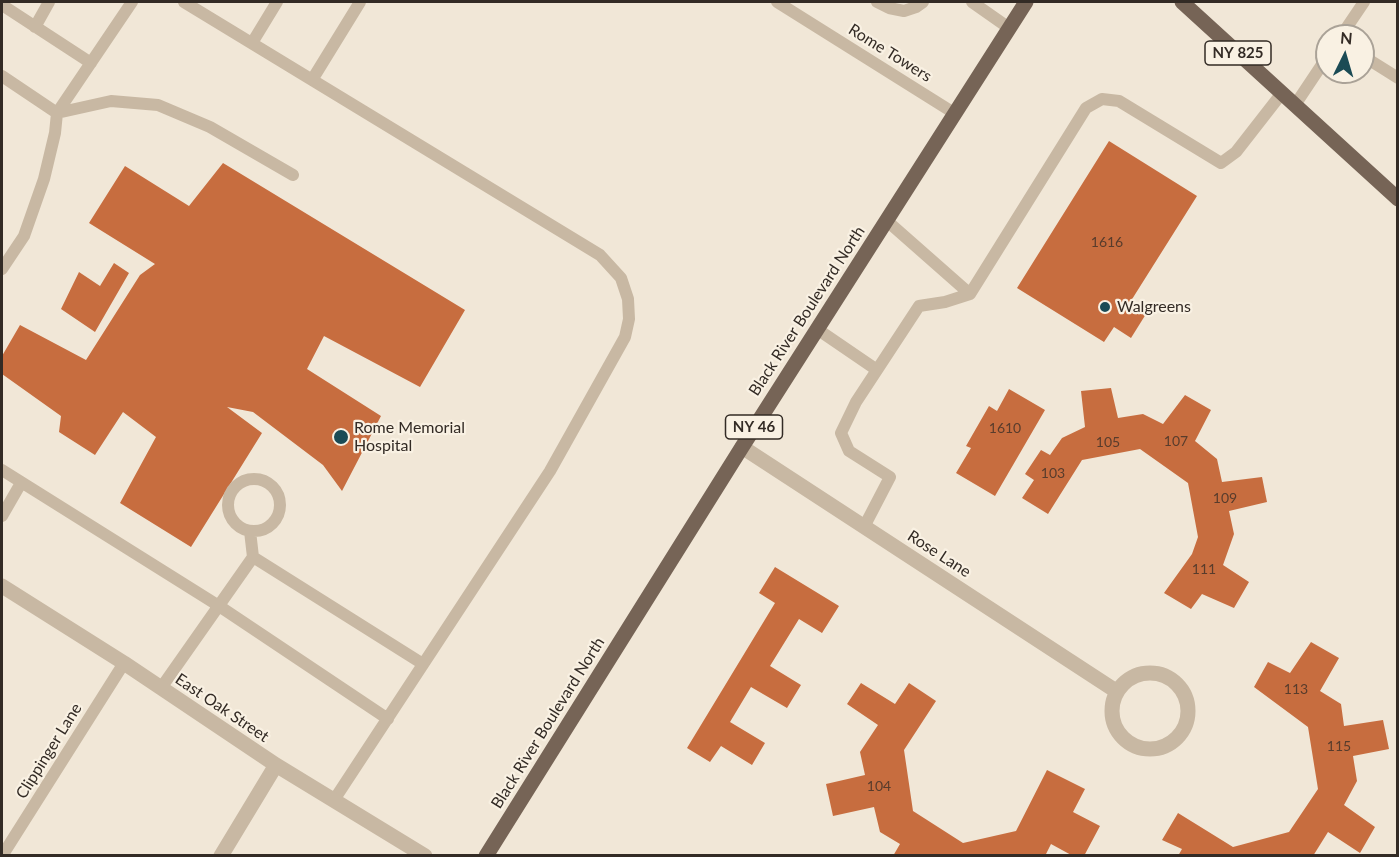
<!DOCTYPE html>
<html>
<head>
<meta charset="utf-8">
<style>
	body { margin:0 }
	#map { position:relative; width:1399px; height:857px; overflow:hidden; background:#f1e7d7; font-family:Lato,sans-serif }
	canvas { display:block }
	.frame { position:absolute; inset:0; border:3px solid #332b25; pointer-events:none }
	.north { position:absolute; left:1315px; top:24px; width:60px; height:60px; box-sizing:border-box; background:#f9f1e3; border:2px solid #aaa297; border-radius:50%; rotate:5deg; font-size:16px; font-weight:700; line-height:24px; text-align:center; color:#332b25 }
	.north::after { content:''; display:block; margin:auto; width:21px; height:27px; background:#1b4b55; clip-path:polygon(50% 0,100% 100%,50% 72%,0 100%) }
</style>
</head>
<body>
<div id="map">
<canvas width="1399" height="857"></canvas>
<div class="frame"></div>
<div class="north">N</div>
</div>
<script>
const c = document.querySelector('canvas').getContext('2d');
c.lineJoin = 'round';
function fillPath(path, color) {
  c.fillStyle = color;
  c.fill(path, 'evenodd');
}
function toPath(rows) {
  const path = new Path2D();
  for (const r of rows) {
    if (r.length === 3) {
      path.moveTo(r[0] + r[2], r[1]);
      path.arc(r[0], r[1], r[2], 0, 2 * Math.PI);
      continue;
    }
    path.moveTo(r[0], r[1]);
    for (let i = 2; i < r.length; i += 2) path.lineTo(r[i], r[i + 1]);
  }
  return path;
}
function stroke(path, color, width, dash) {
  c.strokeStyle = color;
  c.lineWidth = width;
  c.lineCap = dash ? 'butt' : 'round';
  c.setLineDash(dash || []);
  c.stroke(path);
}
function label(font, color, halo, rows, align = 'center') {
  c.font = font + ' Lato,sans-serif';
  c.lineWidth = 4.5;
  c.setLineDash([]);
  c.textBaseline = 'middle';
  c.strokeStyle = halo;
  c.fillStyle = color;
  for (const [text, x, y, turn = 0] of rows) {
    c.save();
    c.translate(x, y);
    c.rotate((+turn || 0) * Math.PI / 180);
    c.textAlign = isNaN(turn) ? turn : align;
    if (halo) c.strokeText(text, 0, 0);
    c.fillText(text, 0, 0);
    c.restore();
  }
}
const building = toPath([
	[1109,141,1197,196,1129,304,1146,314,1131,338,1114,327,1104,342,1017,288],
	[223,163,465,310,420,387,324,336,307,369,381,416,342,491,323,465,253,412,227,407,262,433,191,547,120,503,156,437,123,412,95,455,59,432,61,416,2,374,2,356,20,325,86,360,140,275,155,264,89,223,125,166,189,206],
	[114,263,129,273,95,332,61,309,79,272,100,286],
	[1111,388,1118,418,1143,414,1163,424,1185,395,1211,410,1195,441,1217,459,1222,482,1262,477,1267,502,1229,511,1234,534,1223,565,1249,582,1234,608,1202,594,1191,609,1164,593,1192,554,1198,537,1188,483,1140,449,1082,460,1048,514,1022,498,1034,480,1025,474,1041,450,1050,455,1062,438,1085,427,1081,391],
	[1009,389,1045,410,995,496,956,473,971,448,966,446,989,406,997,411],
	[775,567,839,606,822,633,799,619,770,666,801,685,787,708,751,687,730,722,765,743,752,765,721,746,710,762,687,748,775,603,759,593],
	[1311,642,1339,658,1320,691,1341,704,1344,726,1383,720,1389,749,1353,756,1357,781,1344,805,1375,827,1360,853,1328,832,1313,856,1178,856,1182,849,1162,840,1178,813,1233,847,1289,832,1318,789,1308,727,1254,687,1268,662,1290,673],
	[861,683,895,704,909,683,936,701,904,750,913,811,963,843,1016,831,1047,770,1085,789,1073,812,1100,826,1084,856,1073,856,1051,844,1045,856,893,856,900,844,880,832,874,807,833,816,826,784,865,775,860,752,878,725,847,704]
]);
const service = toPath([
	[184,2,600,255,621,278,628,299,629,319,625,337,550,471,334,800],
	[777,2,954,113],
	[877,2,889,8,904,11,916,7,923,2],
	[972,2,1009,28],
	[2,5,91,63],
	[35,27,49,2],
	[1341,36,1364,2],
	[252,43,277,2],
	[1363,56,1398,78],
	[2,76,57,113,111,101,158,105,210,127,293,175],
	[312,80,360,2],
	[1295,105,1327,57],
	[886,220,970,294],
	[2,269,24,236,44,179,55,133,57,113,132,2],
	[817,329,877,370],
	[2,470,219,606,388,719],
	[254,505,26],
	[2,516,21,483],
	[864,527,890,477,849,451,841,433,856,402,919,306,945,302,970,294,1086,108,1102,99,1119,101,1221,163,1236,152,1282,93],
	[253,557,423,664],
	[161,688,253,557,250,531],
	[2,856,124,663]
]);
const minor = toPath([
	[742,447,1116,691],
	[2,586,124,663,276,765,425,856],
	[1150,711,38],
	[221,856,276,765]
]);
const primary = toPath([
	[1182,2,1398,199],
	[486,856,742,447,1026,2]
]);
const markers = [
	[1105,307,6,"#1b4b55"],
	[341,437,8,"#1b4b55"]
];
const numberNames = [
	["1616",1107,242],
	["1610",1005,428],
	["107",1176,441],
	["105",1108,442],
	["103",1053,473],
	["109",1225,498],
	["111",1204,569],
	["113",1296,689],
	["115",1339,746],
	["104",879,786]
];
const shields = [
	[1238,53,66],
	[754,427,57]
];
const shieldNames = [
	["NY 825",1238,53],
	["NY 46",754,427]
];
const streetNames = [
	["Rome Towers",890,53,32],
	["Black River Boulevard North",807,311,-57],
	["Rose Lane",939,554,33],
	["East Oak Street",222,708,34],
	["Black River Boulevard North",548,723,-58],
	["Clippinger Lane",49,751,-58]
];
const poiNames = [
	["Walgreens",1117,307],
	["Rome Memorial",354,428],
	["Hospital",354,446]
];
fillPath(building, '#c76d3f');
stroke(service, '#c8b8a3', 12);
stroke(minor, '#c8b8a3', 15);
stroke(primary, '#766456', 15);
for (const [x, y, r, color] of markers) {
  const dot = new Path2D();
  dot.arc(x, y, r, 0, 2 * Math.PI);
  c.fillStyle = color;
  c.fill(dot);
  stroke(dot, '#f9f1e3', 2);
}
label('14px', '#583c2c', null, numberNames);
for (const [x, y, w] of shields) {
  const box = new Path2D();
  box.roundRect(x - w / 2, y - 12, w, 24, 4.5);
  c.fillStyle = '#f9f1e3';
  c.fill(box);
  stroke(box, '#332b25', 1.5);
}
label('bold 15px', '#332b25', null, shieldNames);
label('16px', '#332b25', '#f9f1e3', streetNames);
label('16px', '#332b25', '#f9f1e3', poiNames, 'left');
</script>
</body>
</html>
